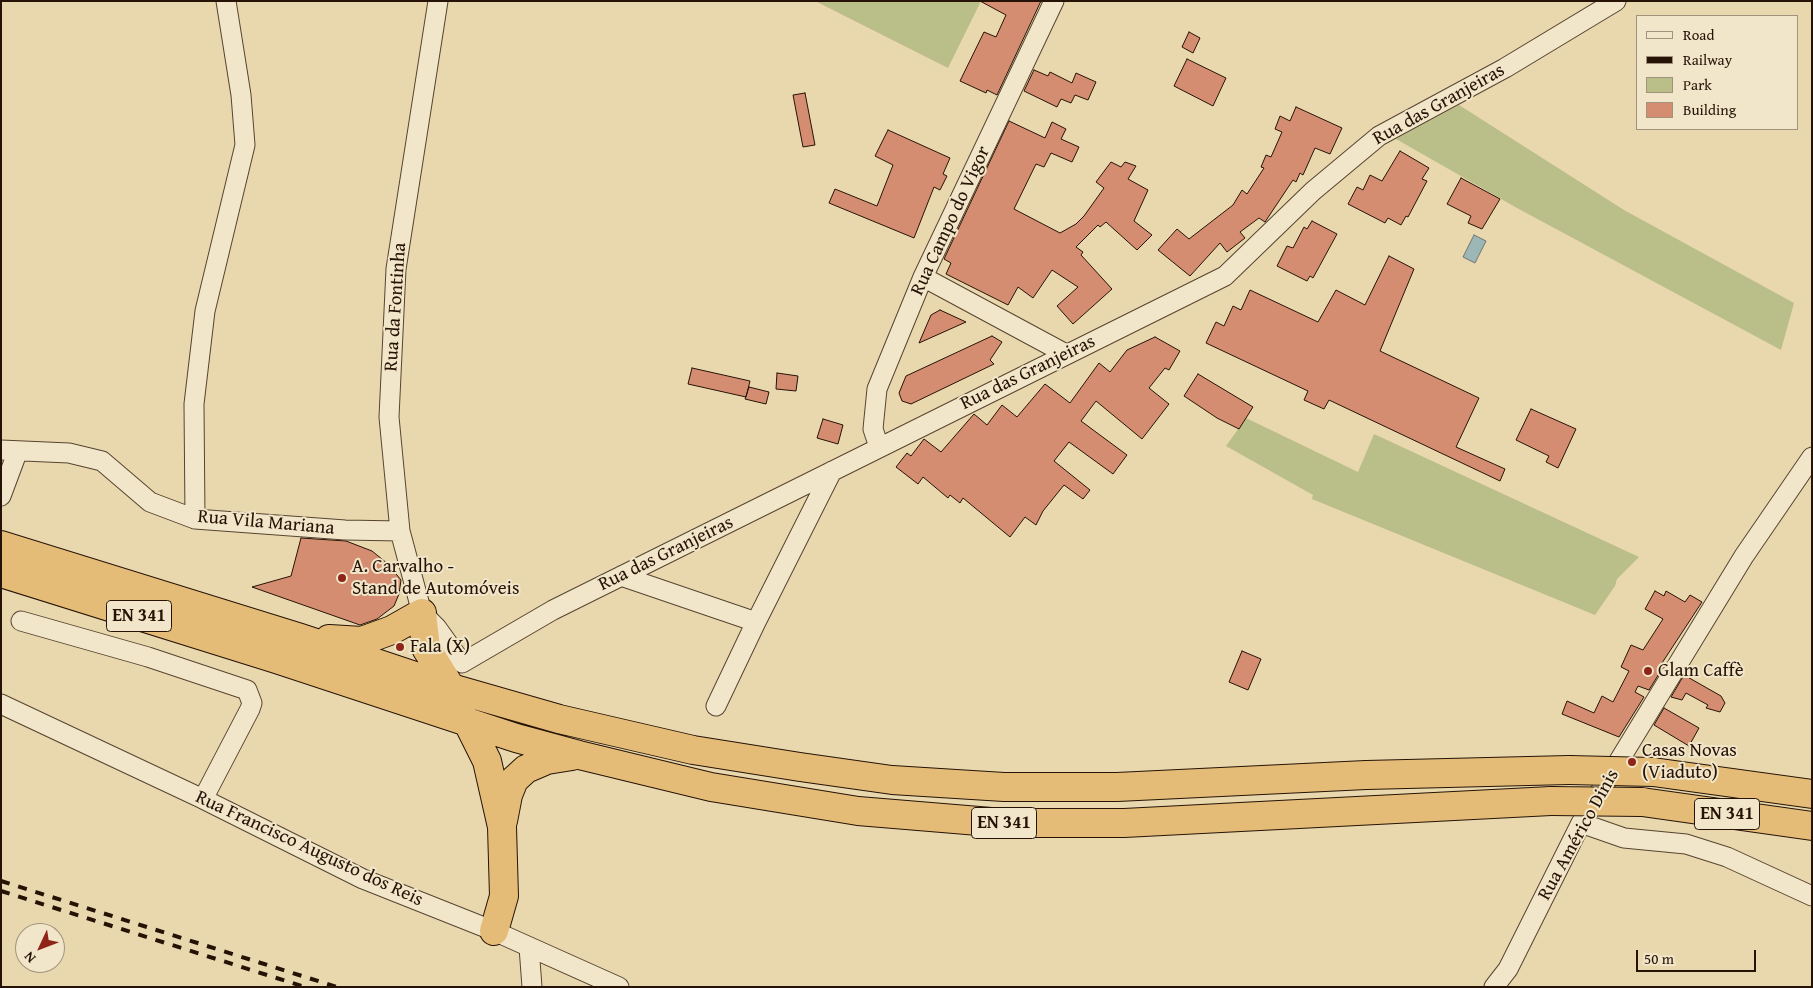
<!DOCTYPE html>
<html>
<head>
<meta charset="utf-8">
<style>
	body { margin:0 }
	#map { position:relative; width:1813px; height:988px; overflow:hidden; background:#e9d8ae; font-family:"Gentium Book Plus",serif }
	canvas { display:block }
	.frame { position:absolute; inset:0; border:2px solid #261306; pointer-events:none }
	.legend { position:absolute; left:1636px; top:15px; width:162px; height:115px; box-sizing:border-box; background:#f1e6ca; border:1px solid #a0927c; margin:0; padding:6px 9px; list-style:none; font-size:15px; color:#261306 }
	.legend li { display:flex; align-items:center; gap:10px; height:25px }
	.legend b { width:25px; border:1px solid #a0927c }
	.north { position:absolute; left:15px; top:923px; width:50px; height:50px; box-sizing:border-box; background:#f1e6ca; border:1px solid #a0927c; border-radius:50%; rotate:227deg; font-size:14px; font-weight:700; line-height:20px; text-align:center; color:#261306 }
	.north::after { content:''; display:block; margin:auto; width:18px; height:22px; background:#8f2418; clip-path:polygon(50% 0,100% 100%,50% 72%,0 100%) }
	.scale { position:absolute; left:1636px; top:950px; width:120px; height:22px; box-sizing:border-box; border:2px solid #261306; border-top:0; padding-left:6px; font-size:15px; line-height:18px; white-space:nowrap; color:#261306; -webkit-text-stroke:4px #f1e6ca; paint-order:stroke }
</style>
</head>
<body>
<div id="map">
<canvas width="1813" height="988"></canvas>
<div class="frame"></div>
<ul class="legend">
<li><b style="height:6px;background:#f1e6ca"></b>Road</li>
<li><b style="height:6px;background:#261306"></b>Railway</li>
<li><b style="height:14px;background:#babe88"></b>Park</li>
<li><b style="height:14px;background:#d48d70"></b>Building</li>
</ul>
<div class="north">N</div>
<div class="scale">50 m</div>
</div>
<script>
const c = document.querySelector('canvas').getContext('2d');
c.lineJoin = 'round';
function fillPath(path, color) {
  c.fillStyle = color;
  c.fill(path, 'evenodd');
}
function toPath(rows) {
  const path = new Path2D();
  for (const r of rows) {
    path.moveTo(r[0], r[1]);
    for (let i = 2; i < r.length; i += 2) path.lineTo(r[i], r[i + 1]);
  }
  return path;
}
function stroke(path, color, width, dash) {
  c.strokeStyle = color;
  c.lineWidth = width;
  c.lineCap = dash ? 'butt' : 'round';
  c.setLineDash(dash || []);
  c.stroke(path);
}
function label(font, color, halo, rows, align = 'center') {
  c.font = font + ' "Gentium Book Plus",serif';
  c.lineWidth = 4;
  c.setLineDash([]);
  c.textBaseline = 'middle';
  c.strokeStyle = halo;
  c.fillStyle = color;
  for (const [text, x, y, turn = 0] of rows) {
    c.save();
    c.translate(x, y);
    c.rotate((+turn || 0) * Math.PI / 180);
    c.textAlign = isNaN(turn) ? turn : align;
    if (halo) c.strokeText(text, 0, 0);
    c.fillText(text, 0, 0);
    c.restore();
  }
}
const green = toPath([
	[815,1,981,1,948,68],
	[1459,105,1624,210,1794,303,1781,350,1517,208,1396,139],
	[1246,418,1358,472,1374,434,1639,557,1617,579,1615,586,1595,615,1312,499,1313,495,1226,446]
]);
const water = toPath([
	[1474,235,1486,241,1475,263,1463,257,1474,235]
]);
const building = toPath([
	[980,1,1041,1,997,95,987,90,986,93,960,81,984,32,996,37,1006,15,980,1],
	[1189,32,1200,38,1193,53,1182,47,1189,32],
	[1187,59,1226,78,1213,106,1174,86,1187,59],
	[1034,70,1048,76,1050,72,1072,83,1076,73,1096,82,1088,100,1075,95,1071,103,1061,99,1057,107,1024,91,1034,70],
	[805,93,815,145,803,147,793,95,805,93],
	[1296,107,1342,128,1330,154,1315,148,1303,175,1300,173,1296,182,1293,180,1265,222,1259,218,1240,232,1245,238,1227,252,1220,243,1190,276,1158,250,1177,229,1189,239,1233,205,1242,190,1247,194,1264,168,1261,167,1266,155,1271,157,1282,132,1275,129,1280,116,1290,121,1296,107],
	[1009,121,1045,138,1052,122,1066,129,1061,139,1079,147,1072,162,1051,153,1044,167,1036,164,1014,209,1060,233,1076,224,1084,216,1104,188,1096,182,1111,162,1121,167,1125,162,1136,166,1128,179,1148,190,1134,221,1152,235,1137,250,1106,222,1100,227,1098,225,1076,247,1083,252,1081,255,1112,289,1073,324,1057,306,1078,287,1052,270,1033,298,1018,287,1008,305,946,274,951,263,944,259,1009,121],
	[888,130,950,158,943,174,947,176,940,190,934,187,914,238,829,203,835,189,877,206,893,165,875,156,888,130],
	[1400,151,1429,168,1422,179,1427,181,1408,217,1406,216,1401,225,1388,218,1385,223,1348,204,1357,187,1363,190,1370,175,1382,181,1400,151],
	[1461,178,1500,199,1482,229,1468,223,1471,216,1447,204,1461,178],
	[1312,221,1337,234,1313,278,1310,276,1307,281,1277,266,1287,246,1293,248,1304,227,1307,229,1312,221],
	[1389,256,1414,269,1380,351,1479,398,1456,447,1505,469,1500,481,1329,400,1324,409,1304,400,1308,391,1206,343,1216,322,1224,326,1233,306,1241,310,1250,290,1318,322,1336,290,1365,305,1389,256],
	[940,310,966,322,919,343,931,315,940,310],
	[992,336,1002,342,990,360,994,364,911,404,902,401,899,393,906,376,992,336],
	[1155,337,1180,351,1169,370,1165,368,1149,388,1169,404,1142,439,1096,401,1081,421,1127,455,1113,474,1069,442,1054,461,1090,490,1083,499,1064,485,1043,511,1036,525,1025,517,1010,537,963,498,960,503,950,495,948,498,923,477,918,484,896,467,907,453,911,456,924,439,941,452,974,414,987,425,1002,405,1017,417,1045,384,1070,403,1099,363,1110,372,1127,350,1155,337],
	[692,368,750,381,746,397,688,384,692,368],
	[777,373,798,376,796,391,776,389,777,373],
	[1198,374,1253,407,1239,429,1217,418,1184,396,1198,374],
	[749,387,769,392,766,404,745,399,749,387],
	[1531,409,1576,429,1558,468,1546,462,1549,456,1516,440,1531,409],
	[823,419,843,425,838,444,817,438,823,419],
	[301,538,346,541,372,551,388,564,401,580,399,594,394,606,377,619,360,625,252,587,291,576,301,538],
	[1655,591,1664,596,1666,591,1685,602,1690,595,1702,602,1662,663,1665,664,1649,690,1638,686,1635,692,1644,697,1619,737,1562,714,1567,701,1594,713,1602,696,1613,702,1629,671,1621,667,1631,645,1643,650,1663,619,1645,609,1655,591],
	[1242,651,1261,659,1248,690,1229,682,1242,651],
	[1684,675,1721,696,1725,703,1720,712,1706,708,1708,705,1686,693,1682,700,1671,697,1684,675],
	[1664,708,1699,728,1689,746,1654,725,1664,708]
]);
const street = toPath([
	[438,1,396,269,389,417,400,531,422,613,437,628,462,663,553,610,1225,276,1313,191,1379,136,1505,68,1616,1],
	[923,277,1066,354],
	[879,447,873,429,877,389,923,277,1054,1],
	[1,450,69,453,102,461,150,502,195,519,345,530,400,531],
	[1,496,17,453],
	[195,519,194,404,205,311,245,145,241,95,226,1],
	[621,576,756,622,832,471],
	[21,621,148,657,247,690,252,703,250,709,203,799],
	[1,704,203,799,363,879,494,931,619,987],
	[716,706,756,622],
	[1581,823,1624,838,1686,844,1727,857,1812,896],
	[529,947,532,987],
	[1494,987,1508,969,1581,823,1744,556,1812,457]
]);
const highway = toPath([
	[1,545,301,638,451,688,559,719,693,750,800,767,892,780,1004,787,1117,787,1366,775,1569,770],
	[1,573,276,659,516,738,579,755,711,787,858,811,1003,823,1124,823,1551,801],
	[329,639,362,641,392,630,422,613,426,648,451,688],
	[467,721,487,761,502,827,504,896,494,931],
	[1653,772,1812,794],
	[1642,802,1812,826],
	[503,821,508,795,514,780,526,769,547,760,572,756]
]);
const rail = toPath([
	[1,881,337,987],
	[1,891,305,987]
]);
const highwayBridge = toPath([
	[1569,770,1653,772],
	[1551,801,1642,802]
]);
const markers = [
	[342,578,5,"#8f2418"],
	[400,647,5,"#8f2418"],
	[1648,671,5,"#8f2418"],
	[1632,762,5,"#8f2418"]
];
const shields = [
	[139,616,65],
	[1727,814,65],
	[1004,823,65]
];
const shieldNames = [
	["EN 341",139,616],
	["EN 341",1727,814],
	["EN 341",1004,823]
];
const streetNames = [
	["Rua das Granjeiras",1439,105,-29],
	["Rua Campo do Vigor",951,221,-65],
	["Rua da Fontinha",396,307,-86],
	["Rua das Granjeiras",1028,373,-26],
	["Rua Vila Mariana",266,523,5],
	["Rua das Granjeiras",666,554,-26],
	["Rua Américo Dinis",1579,835,-61],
	["Rua Francisco Augusto dos Reis",309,849,25]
];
const poiNames = [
	["A. Carvalho -",352,567],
	["Stand de Automóveis",352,589],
	["Fala (X)",410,647],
	["Glam Caffè",1658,671],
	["Casas Novas",1642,751],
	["(Viaduto)",1642,773]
];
fillPath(green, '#babe88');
fillPath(water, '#9db7b6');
stroke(water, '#6d7570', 1);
fillPath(building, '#d48d70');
stroke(building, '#261306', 1);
stroke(street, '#574430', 21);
stroke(highway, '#261306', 30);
stroke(street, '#f1e6ca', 19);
stroke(highway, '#e4bc77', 28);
stroke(rail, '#261306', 4, [9, 9]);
stroke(highwayBridge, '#261306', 30, []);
stroke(highwayBridge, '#e4bc77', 28);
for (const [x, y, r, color] of markers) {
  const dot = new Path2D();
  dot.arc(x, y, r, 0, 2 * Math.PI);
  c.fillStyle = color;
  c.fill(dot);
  stroke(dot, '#f1e6ca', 2);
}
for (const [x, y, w] of shields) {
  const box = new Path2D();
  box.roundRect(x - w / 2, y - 15.5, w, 31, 4);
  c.fillStyle = '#f1e6ca';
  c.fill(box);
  stroke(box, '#261306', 1);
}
label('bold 18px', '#261306', null, shieldNames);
label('19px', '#261306', '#f1e6ca', streetNames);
label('19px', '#261306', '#f1e6ca', poiNames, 'left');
</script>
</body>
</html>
